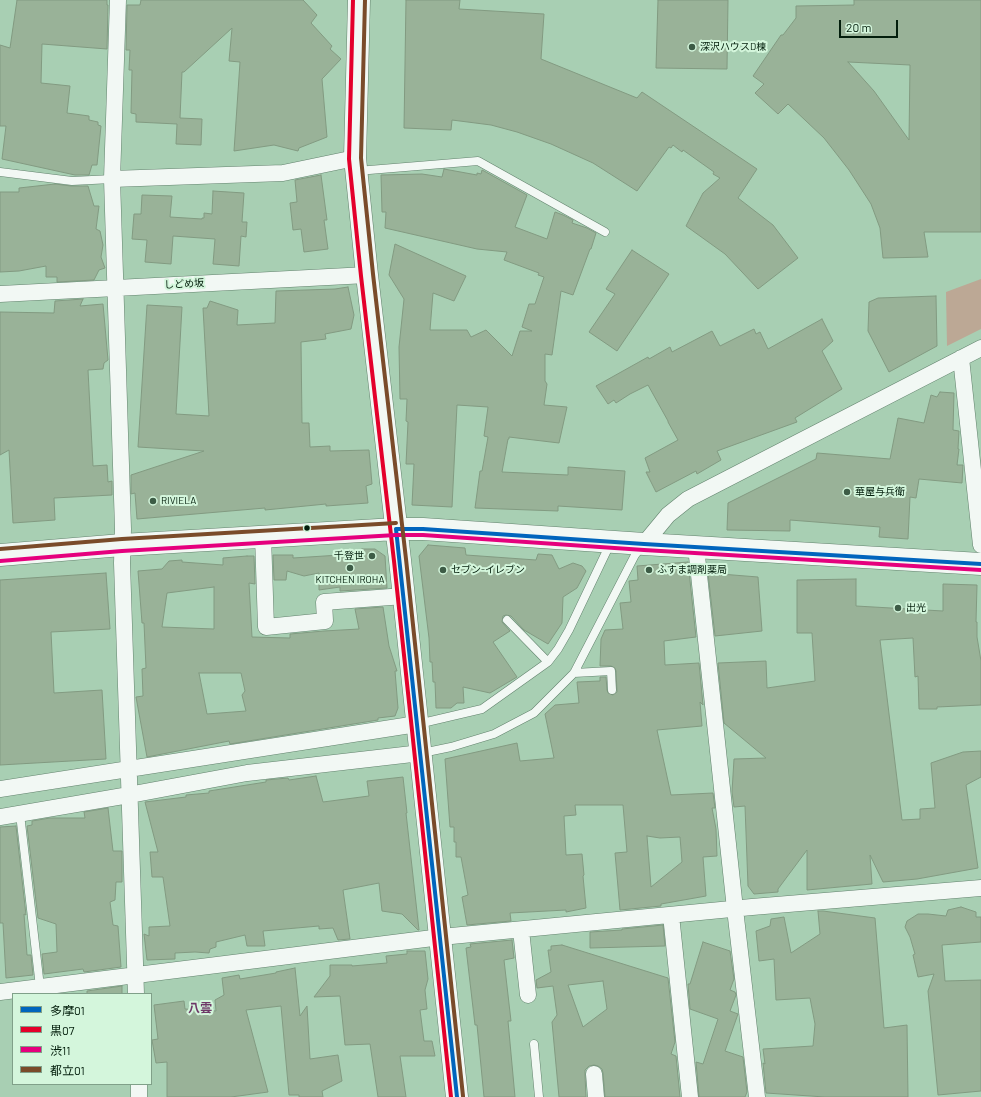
<!DOCTYPE html>
<html>
<head>
<meta charset="utf-8">
<style>
	body { margin:0 }
	#map { position:relative; width:981px; height:1097px; overflow:hidden; background:#a8cfb3; font-family:Barlow,"Noto Sans JP",sans-serif }
	canvas { display:block }
	.legend { position:absolute; left:12px; top:993px; width:140px; height:92px; box-sizing:border-box; background:#d4f6dc; border:1px solid #80a089; margin:0; padding:5px 7px; list-style:none; font-size:12px; color:#031e0c }
	.legend li { display:flex; align-items:center; gap:8px; height:20px }
	.legend b { width:20px; border:1px solid #80a089 }
	.scale { position:absolute; left:839px; top:20px; width:59px; height:18px; box-sizing:border-box; border:2px solid #031e0c; border-top:0; padding-left:5px; font-size:12px; line-height:14px; white-space:nowrap; color:#031e0c; -webkit-text-stroke:3px #d4f6dc; paint-order:stroke }
</style>
</head>
<body>
<div id="map">
<canvas width="981" height="1097"></canvas>
<ul class="legend">
<li><b style="height:5px;background:#0065bd"></b>多摩01</li>
<li><b style="height:5px;background:#e4002b"></b>黒07</li>
<li><b style="height:5px;background:#e5007d"></b>渋11</li>
<li><b style="height:5px;background:#7a4b2a"></b>都立01</li>
</ul>
<div class="scale">20 m</div>
</div>
<script>
const c = document.querySelector('canvas').getContext('2d');
c.lineJoin = 'round';
function fillPath(path, color) {
  c.fillStyle = color;
  c.fill(path, 'evenodd');
}
function toPath(rows) {
  const path = new Path2D();
  for (const r of rows) {
    path.moveTo(r[0], r[1]);
    for (let i = 2; i < r.length; i += 2) path.lineTo(r[i], r[i + 1]);
  }
  return path;
}
function stroke(path, color, width, dash) {
  c.strokeStyle = color;
  c.lineWidth = width;
  c.lineCap = dash ? 'butt' : 'round';
  c.setLineDash(dash || []);
  c.stroke(path);
}
function label(font, color, halo, rows, align = 'center') {
  c.font = font + ' Barlow,"Noto Sans JP",sans-serif';
  c.lineWidth = 4;
  c.setLineDash([]);
  c.textBaseline = 'middle';
  c.strokeStyle = halo;
  c.fillStyle = color;
  for (const [text, x, y, turn = 0] of rows) {
    c.save();
    c.translate(x, y);
    c.rotate((+turn || 0) * Math.PI / 180);
    c.textAlign = isNaN(turn) ? turn : align;
    if (halo) c.strokeText(text, 0, 0);
    c.fillText(text, 0, 0);
    c.restore();
  }
}
const green = toPath([
	[981,279,981,329,947,346,946,292]
]);
const building = toPath([
	[17,0,107,0,107,5,108,5,107,49,42,44,41,83,70,86,67,113,89,116,89,120,98,122,98,125,101,126,97,165,92,165,89,175,75,175,2,159,6,126,0,126,0,45,10,48,17,0],
	[141,0,303,0,317,15,311,23,332,46,330,49,341,59,322,79,327,137,299,148,298,151,274,145,234,151,240,62,229,61,232,28,184,72,182,72,180,118,202,119,201,145,176,144,177,124,136,122,136,114,131,113,132,70,129,70,130,50,126,50,127,5,140,5,141,0],
	[406,0,460,0,459,9,544,14,541,59,637,98,642,92,757,169,738,198,773,225,798,258,758,289,725,254,686,226,703,193,720,178,713,174,714,172,683,150,682,152,673,145,671,148,669,147,637,191,593,163,551,144,517,132,491,125,452,120,451,130,404,128,406,0],
	[658,0,728,0,727,69,656,68,658,0],
	[854,0,981,0,981,232,924,232,928,257,883,258,880,228,871,204,849,170,824,138,788,104,778,114,755,93,764,84,753,76,781,35,783,35,796,18,796,6,854,5,854,0],
	[848,62,910,65,909,140,874,91,848,62],
	[444,169,477,175,477,173,481,174,482,170,484,171,527,195,515,227,547,239,555,212,563,215,573,220,572,223,587,228,596,233,591,249,590,249,573,295,561,291,552,355,545,354,545,381,547,384,544,405,567,407,559,443,509,437,509,439,508,439,502,472,568,475,568,467,625,471,622,510,558,506,558,511,475,508,480,471,482,471,488,437,484,436,488,407,457,405,452,507,412,505,414,464,406,464,408,422,406,421,407,399,400,399,399,347,404,299,389,275,395,244,466,276,454,301,433,293,430,330,467,330,471,337,486,330,512,356,520,331,532,331,522,327,529,304,535,304,544,277,538,275,539,273,504,260,507,252,477,249,385,228,386,212,382,212,381,175,422,174,442,177,444,169],
	[321,175,327,220,324,220,328,249,304,252,301,229,293,230,290,203,297,202,295,180,321,175],
	[55,184,71,186,88,186,94,206,99,206,96,229,100,231,103,245,101,257,105,268,99,270,94,280,57,282,57,277,46,277,46,266,19,271,0,272,0,192,19,192,19,188,55,184],
	[213,191,244,193,242,222,247,222,246,237,241,236,239,266,213,264,215,239,173,236,171,264,145,262,147,240,132,239,134,214,141,214,142,195,172,196,170,217,202,219,202,218,204,218,204,213,212,214,213,191],
	[632,250,669,274,617,351,589,332,615,294,606,289,632,250],
	[348,287,354,315,351,329,325,334,326,339,301,342,302,423,309,423,310,447,330,446,330,451,369,450,372,484,366,486,368,503,326,506,326,504,265,510,265,508,137,519,135,493,131,494,131,475,204,451,138,447,147,305,182,307,176,414,209,416,203,308,207,308,210,301,238,310,237,325,275,323,276,291,335,289,348,287],
	[936,296,937,346,889,372,868,331,869,302,878,298,936,296],
	[83,299,80,306,103,304,108,360,104,363,103,369,88,370,93,466,107,465,108,482,112,481,112,495,54,498,55,520,13,523,9,450,0,455,0,312,54,313,55,301,83,299],
	[822,319,833,341,822,351,842,389,795,418,797,422,717,451,721,460,697,474,696,471,656,492,646,472,650,472,645,458,678,440,668,422,668,421,648,385,630,394,616,403,614,400,608,404,596,386,648,357,649,359,670,347,672,352,712,331,720,346,754,329,756,334,760,332,768,349,822,319],
	[940,392,954,393,953,430,959,431,958,449,959,449,957,465,963,465,962,483,919,479,916,498,910,497,908,539,879,537,880,527,790,520,790,531,727,530,728,503,816,459,817,453,890,459,898,418,924,423,931,395,937,397,940,392],
	[428,545,465,548,466,555,536,560,538,554,552,555,559,569,573,563,582,566,586,571,577,588,563,597,562,623,548,644,524,630,511,616,506,615,503,616,502,622,510,631,493,642,517,677,490,693,463,687,464,703,457,703,451,708,436,708,435,682,433,682,432,662,430,662,429,638,419,556,428,545],
	[362,549,375,549,385,556,387,588,340,591,340,587,319,590,319,573,304,576,287,571,286,580,274,580,273,555,293,555,293,558,340,555,340,554,362,552,362,549],
	[247,556,254,556,255,584,249,583,252,637,290,638,290,634,324,631,359,629,355,609,383,607,389,646,397,671,395,671,398,708,395,716,378,718,378,720,230,744,229,741,147,757,136,697,143,696,142,669,146,668,144,623,142,623,138,571,162,569,169,561,182,560,182,562,223,565,223,558,247,556],
	[214,587,214,629,162,627,167,593,214,587],
	[199,673,241,673,245,691,242,695,246,711,207,714,199,673],
	[688,562,696,637,664,641,665,665,699,663,703,705,700,702,702,726,657,730,671,795,713,793,715,808,712,808,716,829,717,856,703,857,706,896,661,904,661,906,620,910,615,853,627,852,623,805,575,805,576,815,564,816,566,855,582,854,584,875,583,876,586,908,566,912,566,910,510,913,511,921,467,925,462,897,468,895,461,857,456,857,456,842,454,842,454,827,450,827,445,759,517,743,520,761,554,758,545,714,555,705,579,703,577,682,600,681,600,677,606,677,607,690,608,693,613,695,617,692,616,671,615,668,611,666,600,666,601,639,605,630,623,629,620,603,631,602,629,581,638,580,637,566,688,562],
	[647,836,660,838,680,837,682,862,651,887,647,836],
	[106,573,110,629,51,632,54,693,102,690,106,759,0,765,0,580,106,573],
	[708,573,758,577,762,631,715,636,708,573],
	[856,579,856,606,943,611,943,584,977,585,976,622,977,622,977,637,981,661,981,705,937,707,937,709,919,709,918,676,915,677,913,638,880,640,902,820,920,819,920,809,935,808,931,763,963,752,981,751,981,777,966,785,978,868,917,879,883,882,870,855,872,884,807,890,807,850,778,889,778,892,754,894,748,886,745,806,734,807,732,792,734,759,766,758,724,723,718,663,766,661,767,688,815,681,812,633,797,633,797,580,856,579],
	[316,776,323,802,369,796,367,781,403,777,407,813,406,813,419,930,418,930,402,914,382,911,379,883,343,890,350,939,338,940,333,928,319,929,319,926,263,931,265,946,247,946,245,935,216,942,216,947,210,949,209,953,195,952,175,953,175,959,147,960,144,934,149,936,149,927,170,926,163,877,152,877,150,852,158,852,145,802,186,797,186,795,209,793,209,791,266,782,266,780,288,778,289,780,316,776],
	[108,808,113,851,122,851,122,882,116,882,115,900,110,902,113,925,118,926,121,967,84,972,83,969,44,974,42,954,57,952,56,924,38,918,27,826,32,825,32,821,50,818,85,818,84,812,108,808],
	[16,826,26,915,24,914,27,955,31,955,33,975,6,978,3,923,0,923,0,827,16,826],
	[961,907,976,912,976,917,981,917,981,942,942,945,945,981,981,980,981,1091,938,1095,928,991,934,974,918,977,913,955,915,954,910,937,905,927,907,921,918,914,928,914,946,916,948,910,961,907],
	[818,911,823,911,875,918,884,1028,907,1025,908,1097,825,1097,766,1093,763,1063,765,1064,763,1049,813,1046,815,1024,810,998,776,1000,774,959,759,961,756,931,770,926,771,919,784,917,791,953,820,934,818,911],
	[663,925,665,946,590,948,590,932,622,930,622,929,663,925],
	[512,940,514,958,504,960,511,1021,508,1021,515,1097,484,1097,477,1025,475,1025,466,948,471,947,470,944,512,940],
	[703,942,730,951,734,979,730,990,735,992,736,995,730,1011,738,1014,725,1051,743,1057,747,1092,745,1097,699,1097,696,1062,703,1064,718,1019,690,1009,688,984,690,984,703,942],
	[562,945,668,978,675,1042,671,1054,676,1056,680,1097,605,1097,603,1073,602,1069,598,1066,594,1065,589,1066,585,1070,585,1075,586,1097,559,1097,552,1022,557,1015,553,986,537,988,536,980,551,972,548,950,551,950,551,946,562,945],
	[603,981,607,1009,583,1027,568,985,603,981],
	[407,951,425,951,428,979,425,990,427,1009,420,1010,424,1041,432,1041,435,1056,400,1056,406,1097,378,1097,370,1044,345,1045,340,996,314,997,330,976,330,965,352,965,352,966,387,963,386,956,407,954,407,951],
	[295,968,300,1016,307,1006,310,1059,338,1055,342,1081,322,1091,323,1097,299,1097,299,1095,289,1095,281,1006,246,1010,268,1092,231,1097,167,1097,167,1062,156,1063,152,1040,158,1039,154,1005,184,1001,185,1009,216,1011,215,1000,224,995,222,978,239,975,240,979,276,973,276,972,295,968],
	[122,986,122,994,87,994,87,991,122,986]
]);
const lane = toPath([
	[357,171,478,161,605,232],
	[0,172,72,181,112,179],
	[507,620,548,662],
	[574,673,611,671,612,690],
	[418,724,482,709,548,662,558,649,569,630,610,544],
	[422,753,451,747,494,734,534,713,574,673,635,555,642,546],
	[20,814,40,987],
	[534,1044,539,1097]
]);
const street = toPath([
	[118,0,112,179,123,529,122,563,136,994],
	[112,179,283,173,355,158],
	[0,294,367,275],
	[961,358,981,545],
	[263,536,266,627,325,621,324,602,404,596],
	[644,544,668,515,688,499,981,348],
	[696,547,735,909,757,1097],
	[0,789,417,724],
	[0,817,129,795,247,773,421,753],
	[671,915,690,1097],
	[521,930,528,995],
	[0,992,441,937,752,907,981,888],
	[594,1074,596,1097],
	[139,1084,139,1097]
]);
const secondary = toPath([
	[359,0,355,158,367,275,400,560,457,1097],
	[0,555,122,545,396,529,423,529,644,544,981,564]
]);
const bus1 = toPath([
	[396,529,423,529,644,544,981,564],
	[396,529,457,1097]
]);
const bus2 = toPath([
	[353,0,349,159,361,276,394,561,451,1097]
]);
const bus3 = toPath([
	[0,561,122,551,396,535,423,535,644,550,981,570]
]);
const bus4 = toPath([
	[365,0,361,158,373,274,406,559,463,1096],
	[0,549,122,539,396,523]
]);
const markers = [
	[692,47,4,"#3d5c46"],
	[847,492,4,"#3d5c46"],
	[153,501,4,"#3d5c46"],
	[307,528,3.5,"#031e0c"],
	[372,556,4,"#3d5c46"],
	[350,568,4,"#3d5c46"],
	[443,570,4,"#3d5c46"],
	[649,570,4,"#3d5c46"],
	[898,608,4,"#3d5c46"]
];
const poiNames = [
	["深沢ハウスD棟",700,47],
	["華屋与兵衛",855,492],
	["RIVIELA",161,501],
	["千登世",364,556,"right"],
	["セブン-イレブン",451,570],
	["ふすま調剤薬局",657,570],
	["KITCHEN IROHA",350,580,"center"],
	["出光",906,608]
];
const streetNames = [
	["しどめ坂",184,284,-3]
];
const quarterNames = [
	["八雲",200,1008]
];
fillPath(green, '#bca895');
fillPath(building, '#99b298');
stroke(building, '#829a81', 1);
stroke(lane, '#62826d', 9);
stroke(street, '#62826d', 17);
stroke(secondary, '#62826d', 23);
stroke(lane, '#f2f8f4', 8);
stroke(street, '#f2f8f4', 16);
stroke(secondary, '#f2f8f4', 22);
stroke(bus1, '#0065bd', 4);
stroke(bus2, '#e4002b', 4);
stroke(bus3, '#e5007d', 4);
stroke(bus4, '#7a4b2a', 4);
for (const [x, y, r, color] of markers) {
  const dot = new Path2D();
  dot.arc(x, y, r, 0, 2 * Math.PI);
  c.fillStyle = color;
  c.fill(dot);
  stroke(dot, '#d4f6dc', 1.5);
}
label('10px', '#031e0c', '#d4f6dc', poiNames, 'left');
label('10px', '#031e0c', '#d4f6dc', streetNames);
label('bold 12px', '#6e3867', '#d4f6dc', quarterNames);
</script>
</body>
</html>
